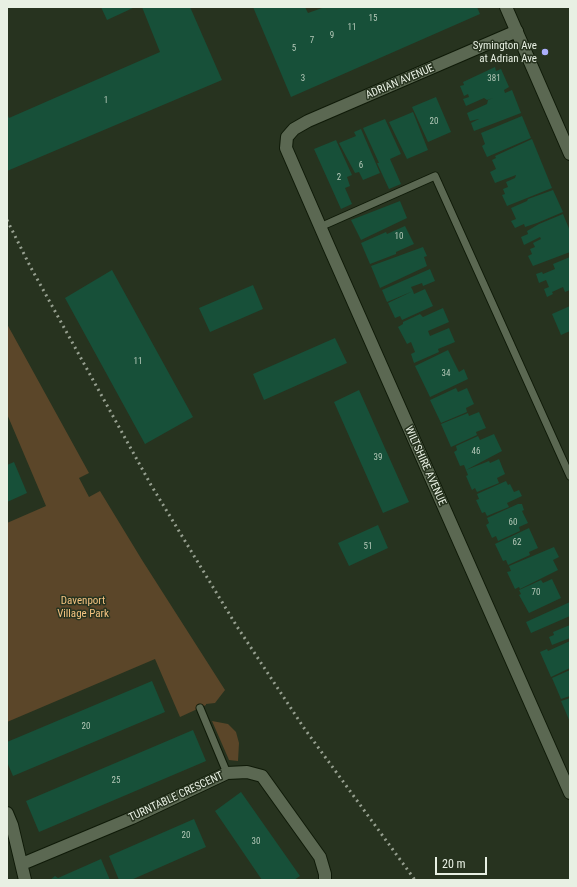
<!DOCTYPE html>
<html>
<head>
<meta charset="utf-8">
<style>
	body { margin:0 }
	#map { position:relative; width:577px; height:887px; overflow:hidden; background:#27331f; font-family:"Roboto Condensed",sans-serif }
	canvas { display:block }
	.frame { position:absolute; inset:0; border:8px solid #e8f0e3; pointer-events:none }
	.scale { position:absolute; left:435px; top:857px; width:52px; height:18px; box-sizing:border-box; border:2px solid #e8f0e3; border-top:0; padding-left:5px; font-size:12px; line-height:14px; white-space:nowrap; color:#e8f0e3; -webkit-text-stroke:3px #27331f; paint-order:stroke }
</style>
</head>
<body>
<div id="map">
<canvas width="577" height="887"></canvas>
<div class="frame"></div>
<div class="scale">20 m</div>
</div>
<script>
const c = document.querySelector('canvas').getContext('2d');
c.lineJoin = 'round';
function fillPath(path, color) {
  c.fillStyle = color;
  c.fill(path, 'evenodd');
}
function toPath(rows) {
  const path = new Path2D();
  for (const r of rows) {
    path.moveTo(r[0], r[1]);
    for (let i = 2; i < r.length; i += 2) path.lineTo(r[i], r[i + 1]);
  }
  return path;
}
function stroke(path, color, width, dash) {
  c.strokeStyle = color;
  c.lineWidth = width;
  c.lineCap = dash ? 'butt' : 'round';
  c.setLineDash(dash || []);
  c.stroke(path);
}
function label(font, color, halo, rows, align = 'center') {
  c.font = font + ' "Roboto Condensed",sans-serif';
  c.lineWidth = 3;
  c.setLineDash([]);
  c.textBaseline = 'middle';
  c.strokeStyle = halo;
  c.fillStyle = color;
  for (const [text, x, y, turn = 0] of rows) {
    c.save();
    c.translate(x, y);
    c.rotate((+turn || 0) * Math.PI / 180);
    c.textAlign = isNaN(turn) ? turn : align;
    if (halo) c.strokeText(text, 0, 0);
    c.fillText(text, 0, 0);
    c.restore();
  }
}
const green = toPath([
	[7,324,89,473,79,478,89,497,100,491,142,560,225,690,215,703,206,704,206,705,180,717,155,659,7,722,7,523,46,506,7,414],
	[212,721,228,724,236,732,239,743,238,761,229,760]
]);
const building = toPath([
	[101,7,135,7,107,20],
	[142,7,190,7,222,80,7,171,7,114,9,118,160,52],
	[253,7,305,7,308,13,325,7,477,7,480,14,291,97],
	[495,67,496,71,501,69,509,87,504,90,505,93,512,90,521,113,474,131,471,123,479,119,470,121,467,113,487,104,488,100,493,98,487,100,484,98,466,106,463,99,469,97,468,94,464,96,460,86,464,85,463,82],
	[436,97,451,132,428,142,412,107],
	[413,112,428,150,407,159,389,122],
	[522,116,531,138,487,157,482,146,485,144,481,133],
	[385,119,401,154,390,159,401,184,389,189,377,163,379,163,363,128],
	[361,129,380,173,363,180,359,172,355,173,339,143,356,136,354,132],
	[532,139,552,188,507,206,502,195,505,194,503,189,508,187,506,182,515,178,516,175,495,183,490,172,496,169,492,160,496,158,495,156],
	[336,140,352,175,347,177,350,186,345,188,352,204,341,209,314,149],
	[553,190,563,212,537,223,525,227,524,224,515,228,511,221,516,219,511,208,527,201,528,199],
	[400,201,407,218,361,240,351,220],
	[563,214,570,231,570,252,533,266,528,256,532,254,530,249,535,247,533,243,541,239,540,237,524,245,521,237,528,234,527,231,539,224],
	[405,226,414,244,396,252,396,254,370,264,361,243,386,232,387,234],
	[423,247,427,256,424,257,427,266,380,288,371,266],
	[570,257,570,290,565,292,563,287,552,292,553,294,547,297,544,289,549,287,546,280,539,283,536,274,542,272,543,274,555,269,553,264],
	[430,269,435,281,423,286,422,283,411,287,413,291,387,302,382,290],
	[112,270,193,417,145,444,65,298],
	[253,285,263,309,210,332,199,308],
	[425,289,433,306,402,320,400,316,395,318,388,303,413,291,414,294],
	[570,306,570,331,561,335,552,314],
	[443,308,449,322,428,331,430,336,449,328,455,342,438,349,439,352,414,363,411,354,415,352,411,342,407,344,398,327,403,324,403,322,420,314,423,317],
	[335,338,347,363,264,400,253,374],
	[448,350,459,372,464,369,468,379,430,397,415,366],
	[456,388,458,392,467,388,474,404,466,408,467,412,441,423,430,400],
	[359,390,409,502,383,513,334,402],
	[479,412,486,428,476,432,477,435,451,447,441,424,468,413,469,416],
	[494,434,502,451,466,470,464,465,460,466,454,452,457,450,456,446,478,436,480,440],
	[499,459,505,474,497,478,499,483,477,492,475,488,472,490,466,476,468,475,466,470,489,461,490,463],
	[14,462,27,493,7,502,7,465],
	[506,481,508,485,510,484,514,492,519,490,522,496,507,503,509,507,487,516,485,512,482,513,476,500,479,499,477,494],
	[518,504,522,504,524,510,522,511,528,523,519,527,520,531,498,541,496,536,492,538,486,525,489,523,487,518],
	[378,525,388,548,349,566,338,543],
	[529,528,538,548,529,552,530,555,508,565,506,560,503,561,495,544],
	[554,547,559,557,553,560,558,570,520,589,519,587,515,589,507,572,511,571,509,566],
	[552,579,561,598,529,613,519,595,521,594,519,590,541,580,543,583],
	[570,602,570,616,531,633,526,622],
	[570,625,570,638,552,645,549,637,554,635,553,632],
	[570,641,570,668,551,677,540,652,547,649,548,651],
	[570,670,570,696,561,699,552,678],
	[152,681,165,712,13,776,7,762,7,742],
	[570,698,570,722,561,701],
	[193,730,206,761,39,832,26,801],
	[241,792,300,876,294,880,262,880,215,811],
	[194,819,206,847,131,880,119,880,109,856],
	[101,859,110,880,50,880,55,876,58,878]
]);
const service = toPath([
	[320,227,435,176,570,476],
	[200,708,227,773]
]);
const minor = toPath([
	[517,31,308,121,294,129,287,137,286,148,329,247,570,793],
	[7,813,12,825,25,880],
	[22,864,132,818,227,773,247,772,262,776,320,857,325,874,325,880]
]);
const tertiary = toPath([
	[506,7,570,154]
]);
const rail = toPath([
	[7,220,30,266,151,485,236,625,304,728,415,880]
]);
const markers = [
	[545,52,4,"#acaffb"]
];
const numberNames = [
	["15",373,19],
	["11",352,28],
	["9",332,36],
	["7",312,41],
	["5",294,49],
	["3",303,79],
	["381",494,79],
	["1",106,101],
	["20",434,122],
	["6",361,166],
	["2",339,178],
	["10",399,237],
	["11",138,362],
	["34",446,374],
	["46",476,452],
	["39",378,458],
	["60",513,523],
	["62",517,543],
	["51",368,547],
	["70",536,593],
	["20",86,727],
	["25",116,781],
	["20",186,836],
	["30",256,842]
];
const poiNames = [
	["Symington Ave",537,46],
	["at Adrian Ave",537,59]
];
const streetNames = [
	["ADRIAN AVENUE",400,82,-23],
	["WILTSHIRE AVENUE",425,466,66],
	["TURNTABLE CRESCENT",176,797,-25]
];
const parkNames = [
	["Davenport",83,601],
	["Village Park",83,614]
];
fillPath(green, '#5b4629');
fillPath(building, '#175039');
stroke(service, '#0f1a08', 9);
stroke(minor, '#0f1a08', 14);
stroke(tertiary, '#0f1a08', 14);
stroke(service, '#5b6852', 7);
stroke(minor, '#5b6852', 12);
stroke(tertiary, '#5b6852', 12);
stroke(rail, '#97a090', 3, [2, 4]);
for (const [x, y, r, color] of markers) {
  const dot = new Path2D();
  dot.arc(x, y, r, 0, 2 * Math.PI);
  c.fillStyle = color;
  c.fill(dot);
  stroke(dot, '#27331f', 1.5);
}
label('9px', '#b4c8b8', null, numberNames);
label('11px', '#e8f0e3', '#27331f', poiNames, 'right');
label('11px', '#e8f0e3', '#27331f', streetNames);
label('11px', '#f4c381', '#27331f', parkNames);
</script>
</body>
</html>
